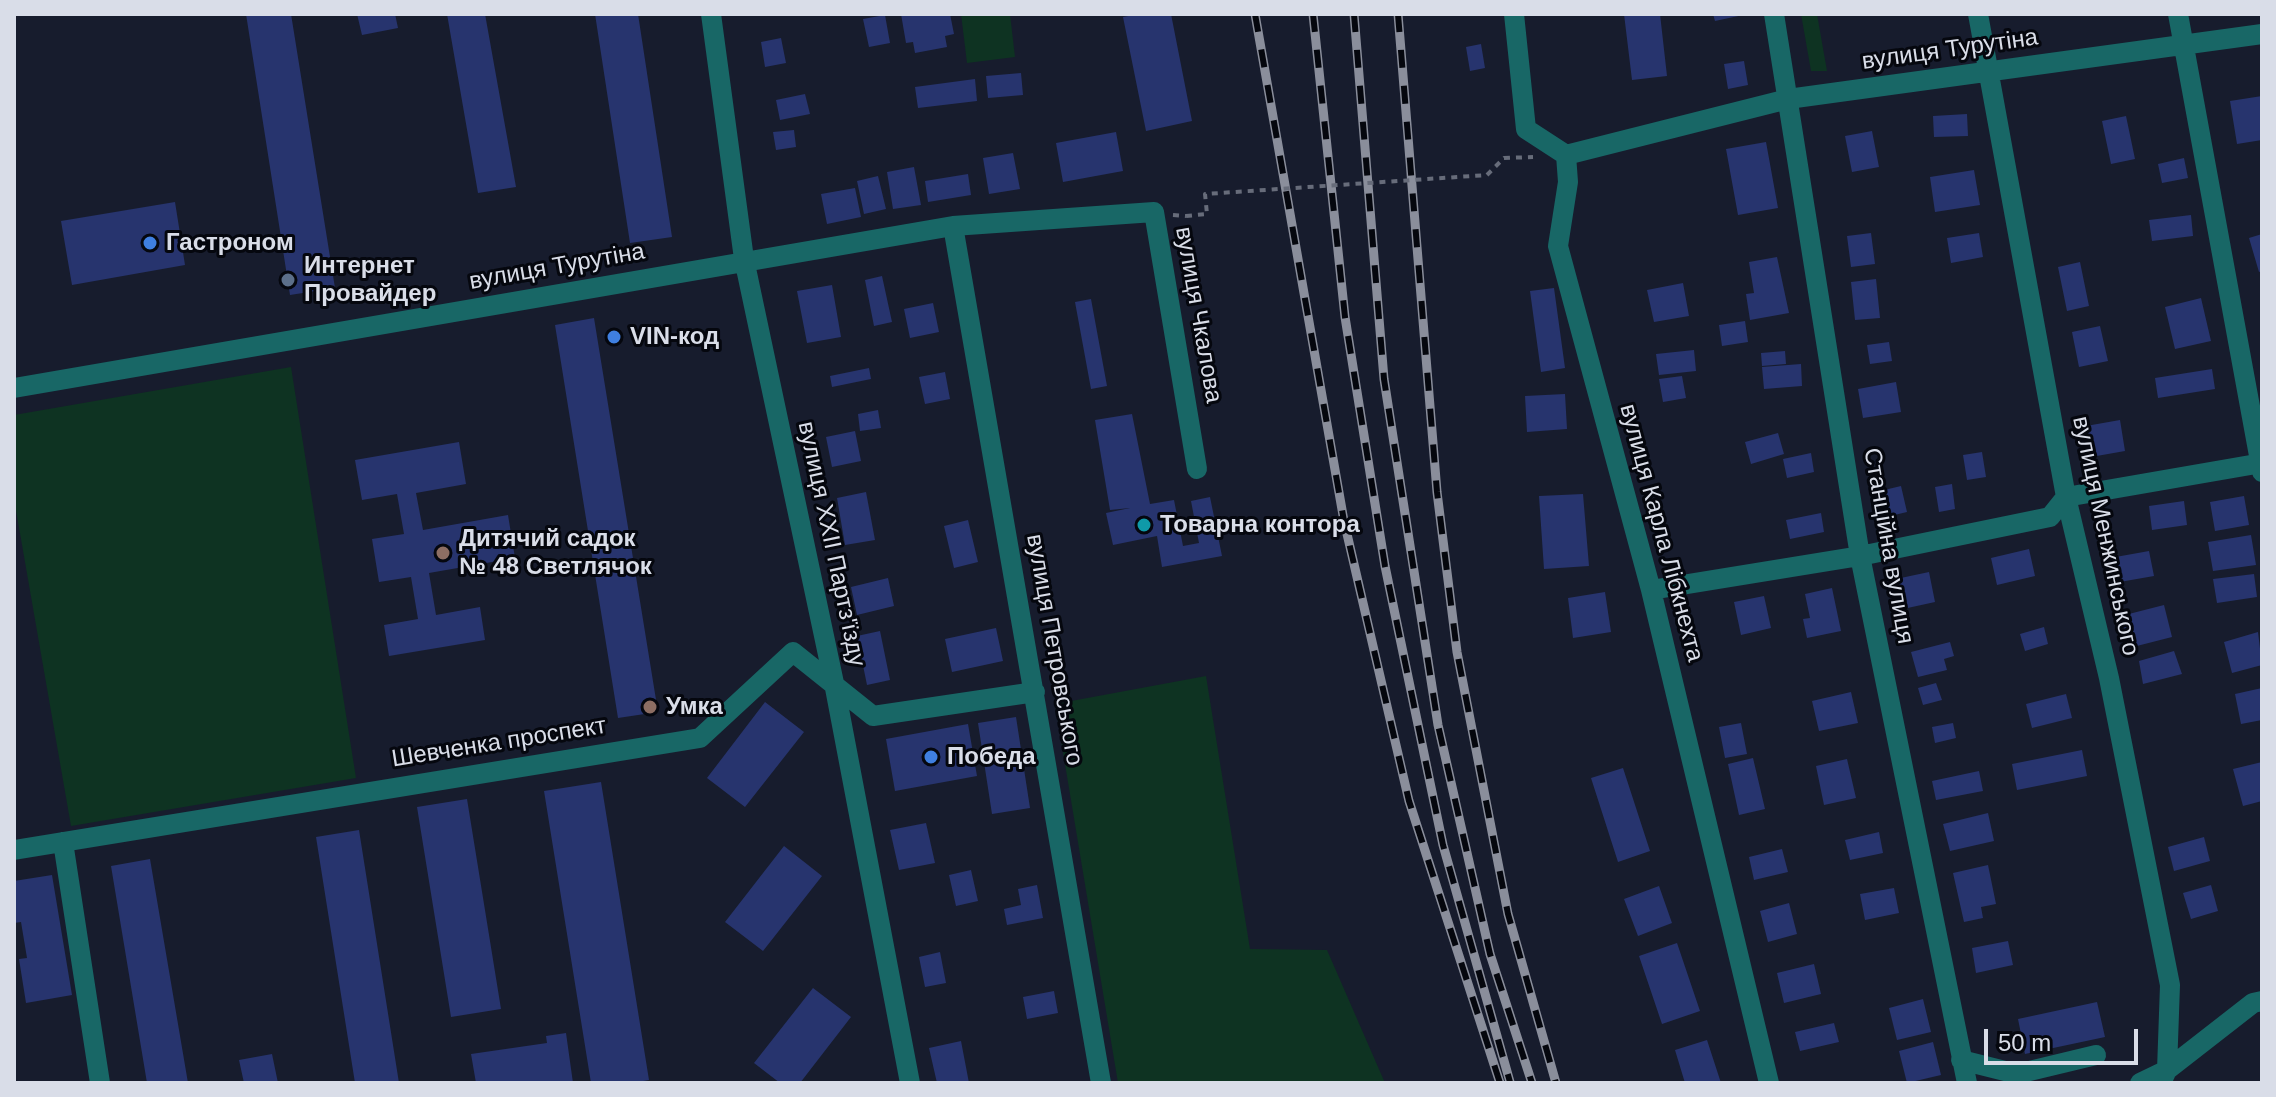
<!DOCTYPE html>
<html>
<head>
<meta charset="utf-8">
<style>
	body { margin:0 }
	#map { position:relative; width:2276px; height:1097px; overflow:hidden; background:#171c2d; font-family:Helvetica,sans-serif }
	canvas { display:block }
	.frame { position:absolute; inset:0; border:16px solid #d9dde8; pointer-events:none }
	.scale { position:absolute; left:1984px; top:1029px; width:154px; height:36px; box-sizing:border-box; border:4px solid #d9dde8; border-top:0; padding-left:10px; font-size:24px; line-height:28px; white-space:nowrap; color:#d9dde8; -webkit-text-stroke:6px #05070e; paint-order:stroke }
</style>
</head>
<body>
<div id="map">
<canvas width="2276" height="1097"></canvas>
<div class="frame"></div>
<div class="scale">50 m</div>
</div>
<script>
const c = document.querySelector('canvas').getContext('2d');
c.lineJoin = 'round';
function fillPath(path, color) {
  c.fillStyle = color;
  c.fill(path, 'evenodd');
}
function toPath(rows) {
  const path = new Path2D();
  for (const r of rows) {
    path.moveTo(r[0], r[1]);
    for (let i = 2; i < r.length; i += 2) path.lineTo(r[i], r[i + 1]);
  }
  return path;
}
function stroke(path, color, width, dash) {
  c.strokeStyle = color;
  c.lineWidth = width;
  c.lineCap = dash ? 'butt' : 'round';
  c.setLineDash(dash || []);
  c.stroke(path);
}
function label(font, color, halo, rows, align = 'center') {
  c.font = font + ' Helvetica,sans-serif';
  c.lineWidth = 6;
  c.setLineDash([]);
  c.textBaseline = 'middle';
  c.strokeStyle = halo;
  c.fillStyle = color;
  for (const [text, x, y, turn = 0] of rows) {
    c.save();
    c.translate(x, y);
    c.rotate((+turn || 0) * Math.PI / 180);
    c.textAlign = isNaN(turn) ? turn : align;
    if (halo) c.strokeText(text, 0, 0);
    c.fillText(text, 0, 0);
    c.restore();
  }
}
const green = toPath([
	[961,14,1010,14,1015,57,967,63],
	[1801,14,1817,14,1827,71,1811,71],
	[291,367,356,778,71,826,14,499,14,415],
	[1206,676,1250,949,1327,950,1385,1083,1118,1083,1055,704]
]);
const building = toPath([
	[246,14,291,14,335,288,290,295],
	[357,14,395,14,398,28,362,35],
	[447,14,485,14,516,187,478,193],
	[595,14,638,14,672,237,630,243],
	[901,14,950,14,954,34,945,36,947,47,915,53,913,42,906,43],
	[1139,14,1171,14,1192,121,1146,131,1123,17],
	[1624,14,1660,14,1667,76,1632,80],
	[1713,14,1742,14,1743,15,1715,21],
	[885,15,890,43,869,47,863,19],
	[781,38,786,63,765,67,761,42],
	[1481,44,1485,68,1470,71,1466,47],
	[1744,61,1748,85,1728,89,1724,64],
	[1021,73,1023,95,988,98,986,76],
	[975,79,977,101,918,108,915,87],
	[805,94,810,114,780,120,776,100],
	[2262,96,2262,140,2237,144,2230,101],
	[1967,114,1968,136,1934,137,1933,116],
	[2126,116,2135,159,2111,164,2102,121],
	[794,130,796,147,776,150,773,132],
	[1872,131,1879,167,1852,172,1845,136],
	[1116,132,1123,171,1063,182,1056,143],
	[1766,142,1778,208,1738,215,1726,149],
	[1013,153,1020,189,989,194,983,158],
	[2184,158,2188,178,2162,183,2158,164],
	[914,167,921,205,893,209,887,172],
	[1974,170,1980,205,1935,212,1930,177],
	[968,174,971,195,928,202,925,181],
	[878,176,886,209,864,214,857,181],
	[855,188,861,217,827,224,821,194],
	[175,202,185,265,72,285,61,221],
	[2191,215,2193,236,2152,241,2149,220],
	[1871,233,1875,264,1851,267,1847,236],
	[1979,233,1983,257,1951,263,1947,238],
	[2262,234,2262,271,2259,272,2249,238],
	[1777,257,1789,313,1750,320,1746,294,1754,293,1749,262],
	[2080,262,2089,306,2067,311,2058,267],
	[882,276,892,322,874,326,865,280],
	[1876,279,1880,318,1855,320,1851,282],
	[1683,283,1689,316,1654,322,1647,290],
	[832,285,841,337,807,343,797,291],
	[1554,288,1565,368,1541,372,1530,291],
	[2201,298,2211,341,2175,349,2165,307],
	[1091,299,1107,386,1091,389,1075,302],
	[933,303,939,332,910,338,904,309],
	[594,318,658,712,618,718,555,325],
	[1745,321,1748,342,1722,346,1719,325],
	[2100,326,2108,361,2079,367,2072,332],
	[1889,342,1892,361,1870,364,1867,345],
	[1694,350,1696,371,1659,375,1656,354],
	[1785,351,1786,364,1762,366,1761,353],
	[1801,364,1802,386,1764,389,1762,367],
	[869,368,871,379,832,387,830,376],
	[2212,369,2215,389,2158,398,2155,378],
	[945,372,950,399,925,404,919,377],
	[1682,376,1686,398,1663,402,1659,379],
	[1896,382,1901,412,1863,418,1858,389],
	[1565,394,1567,429,1527,432,1525,396],
	[878,410,881,428,860,431,858,414],
	[1132,414,1150,504,1174,500,1183,546,1199,543,1191,501,1210,497,1222,556,1162,567,1157,536,1113,545,1106,513,1130,508,1110,510,1095,420],
	[2120,420,2125,451,2091,457,2086,426],
	[855,431,861,461,832,467,826,437],
	[1778,433,1784,454,1751,464,1745,442],
	[459,442,466,484,416,493,423,530,508,515,515,558,429,573,436,615,480,607,485,640,389,656,384,625,418,619,411,577,379,582,372,539,404,534,397,494,362,500,355,460],
	[1982,452,1986,477,1967,480,1963,455],
	[1811,453,1814,472,1787,478,1783,459],
	[1952,484,1955,509,1939,512,1935,487],
	[1901,486,1907,512,1886,517,1880,491],
	[866,492,875,540,845,545,837,498],
	[1583,494,1589,566,1544,569,1539,496],
	[2244,496,2249,525,2215,531,2210,502],
	[2184,501,2187,525,2152,530,2149,506],
	[1821,513,1824,532,1790,539,1786,520],
	[968,520,978,562,954,568,944,526],
	[2251,535,2256,565,2213,571,2208,542],
	[2029,549,2035,576,1997,585,1991,558],
	[2149,551,2154,576,2114,583,2110,558],
	[1929,572,1935,602,1903,609,1896,579],
	[2254,574,2257,597,2217,603,2213,579],
	[888,578,894,606,857,615,851,587],
	[1832,588,1841,631,1807,638,1803,619,1810,618,1805,594],
	[1605,592,1611,632,1573,638,1568,598],
	[1764,596,1771,628,1741,635,1734,602],
	[2164,605,2172,637,2129,648,2121,616],
	[2044,627,2048,644,2025,651,2020,634],
	[996,628,1003,661,952,672,945,639],
	[880,631,890,680,867,685,857,636],
	[2258,632,2262,665,2232,673,2224,642],
	[1950,642,1954,656,1944,659,1947,670,1918,677,1911,652],
	[2174,651,2182,674,2143,684,2139,661],
	[1936,683,1942,700,1923,705,1918,688],
	[2262,688,2262,720,2241,724,2235,694],
	[1851,692,1858,723,1819,731,1812,701],
	[2066,694,2072,718,2032,728,2026,704],
	[765,702,804,732,745,807,707,778],
	[1016,717,1030,808,992,814,978,723],
	[1741,723,1747,754,1725,758,1719,727],
	[1953,723,1956,738,1935,743,1932,727],
	[968,724,977,776,895,791,886,739],
	[2082,750,2087,776,2017,790,2012,764],
	[1753,758,1765,809,1739,815,1728,764],
	[1847,759,1856,798,1824,805,1816,766],
	[2262,762,2262,801,2243,806,2233,769],
	[1623,768,1650,851,1618,862,1591,778],
	[1979,771,1983,791,1936,800,1932,781],
	[601,782,649,1080,632,1083,591,1083,544,791],
	[467,799,501,1009,451,1017,417,807],
	[1988,813,1994,841,1950,851,1943,824],
	[926,823,935,863,899,870,890,830],
	[359,830,399,1083,355,1083,316,837],
	[1879,832,1883,853,1850,860,1845,840],
	[2204,837,2210,861,2174,871,2168,847],
	[784,846,822,876,763,951,725,922],
	[1782,849,1788,872,1754,880,1749,857],
	[150,859,188,1083,147,1083,111,866],
	[1988,865,1996,904,1981,907,1983,918,1964,922,1953,873],
	[971,870,978,901,956,906,949,875],
	[52,875,72,995,26,1003,19,959,27,958,21,922,14,923,14,881],
	[1037,885,1043,918,1007,925,1004,909,1021,905,1018,889],
	[2211,885,2218,911,2191,919,2183,893],
	[1659,886,1672,923,1638,936,1624,899],
	[1894,888,1899,913,1865,920,1860,894],
	[1789,903,1797,934,1768,942,1760,911],
	[2008,941,2013,965,1976,973,1972,948],
	[1677,943,1700,1011,1662,1024,1639,956],
	[940,952,946,983,925,987,919,957],
	[1814,964,1821,994,1784,1003,1777,973],
	[813,988,851,1017,800,1083,780,1083,754,1063],
	[1054,991,1058,1013,1027,1019,1023,997],
	[1923,999,1931,1032,1897,1040,1889,1008],
	[2097,1002,2105,1037,2025,1054,2018,1019],
	[1834,1023,1839,1042,1800,1051,1795,1032],
	[566,1033,573,1083,476,1083,471,1054,547,1043,546,1036],
	[1707,1040,1721,1083,1685,1083,1675,1050],
	[961,1041,969,1083,937,1083,929,1048],
	[1933,1042,1941,1075,1907,1083,1899,1051],
	[272,1054,278,1083,244,1083,239,1060]
]);
const path = toPath([
	[1487,175,1504,158,1533,157],
	[1173,215,1186,216]
]);
const minor = toPath([
	[711,14,744,259,834,683,910,1083],
	[1514,14,1526,129,1566,155,1568,182,1558,246,1651,590,1769,1083],
	[1774,14,1860,556,1967,1083],
	[1978,14,2066,497,2109,678,2170,985,2167,1070,2161,1083],
	[2178,14,2262,472],
	[1566,155,1788,99,2262,34],
	[953,226,1101,1083],
	[14,388,953,226,1154,212,1197,469],
	[1651,590,1860,556,2050,517,2066,497,2262,463],
	[63,842,100,1083],
	[14,850,700,738,793,652,873,716,1035,692],
	[1961,1060,2017,1074,2096,1055],
	[2140,1083,2167,1070,2253,1003,2262,1001]
]);
const rail = toPath([
	[1255,14,1344,521,1409,801,1500,1083],
	[1313,14,1345,317,1385,566,1443,845,1510,1082],
	[1354,14,1384,379,1438,725,1490,954,1532,1083],
	[1398,14,1437,492,1457,652,1508,914,1556,1083]
]);
const pathBridge = toPath([
	[1186,216,1207,214,1205,194,1487,175]
]);
const markers = [
	[150,243,8,"#3f7fe0"],
	[288,280,8,"#5c6f8a"],
	[614,337,8,"#3f7fe0"],
	[1144,525,8,"#0f9aa8"],
	[443,553,8,"#8d6e63"],
	[650,707,8,"#8d6e63"],
	[931,757,8,"#3f7fe0"]
];
const streetNames = [
	["вулиця Турутіна",1950,50,-8],
	["вулиця Турутіна",557,267,-10],
	["вулиця Чкалова",1198,315,80],
	["вулиця Карла Лібкнехта",1661,533,75],
	["вулиця Менжинського",2105,536,78],
	["вулиця XXII Партз'їзду",831,544,78],
	["Станційна вулиця",1888,546,80],
	["вулиця Петровського",1054,650,80],
	["Шевченка проспект",499,743,-9]
];
const poiNames = [
	["Гастроном",166,243],
	["Интернет",304,266],
	["Провайдер",304,294],
	["VIN-код",630,337],
	["Товарна контора",1160,525],
	["Дитячий садок",459,539],
	["№ 48 Светлячок",459,567],
	["Умка",666,707],
	["Победа",947,757]
];
fillPath(green, '#0e3322');
fillPath(building, '#27346e');
stroke(path, '#676c7a', 4, [6, 6]);
stroke(minor, '#186766', 20);
stroke(rail, '#8a8e9b', 9);
stroke(rail, '#05070e', 6, [18]);
stroke(pathBridge, '#676c7a', 4, [6, 6]);
for (const [x, y, r, color] of markers) {
  const dot = new Path2D();
  dot.arc(x, y, r, 0, 2 * Math.PI);
  c.fillStyle = color;
  c.fill(dot);
  stroke(dot, '#05070e', 3);
}
label('24px', '#d9dde8', '#05070e', streetNames);
label('bold 24px', '#d9dde8', '#05070e', poiNames, 'left');
</script>
</body>
</html>
